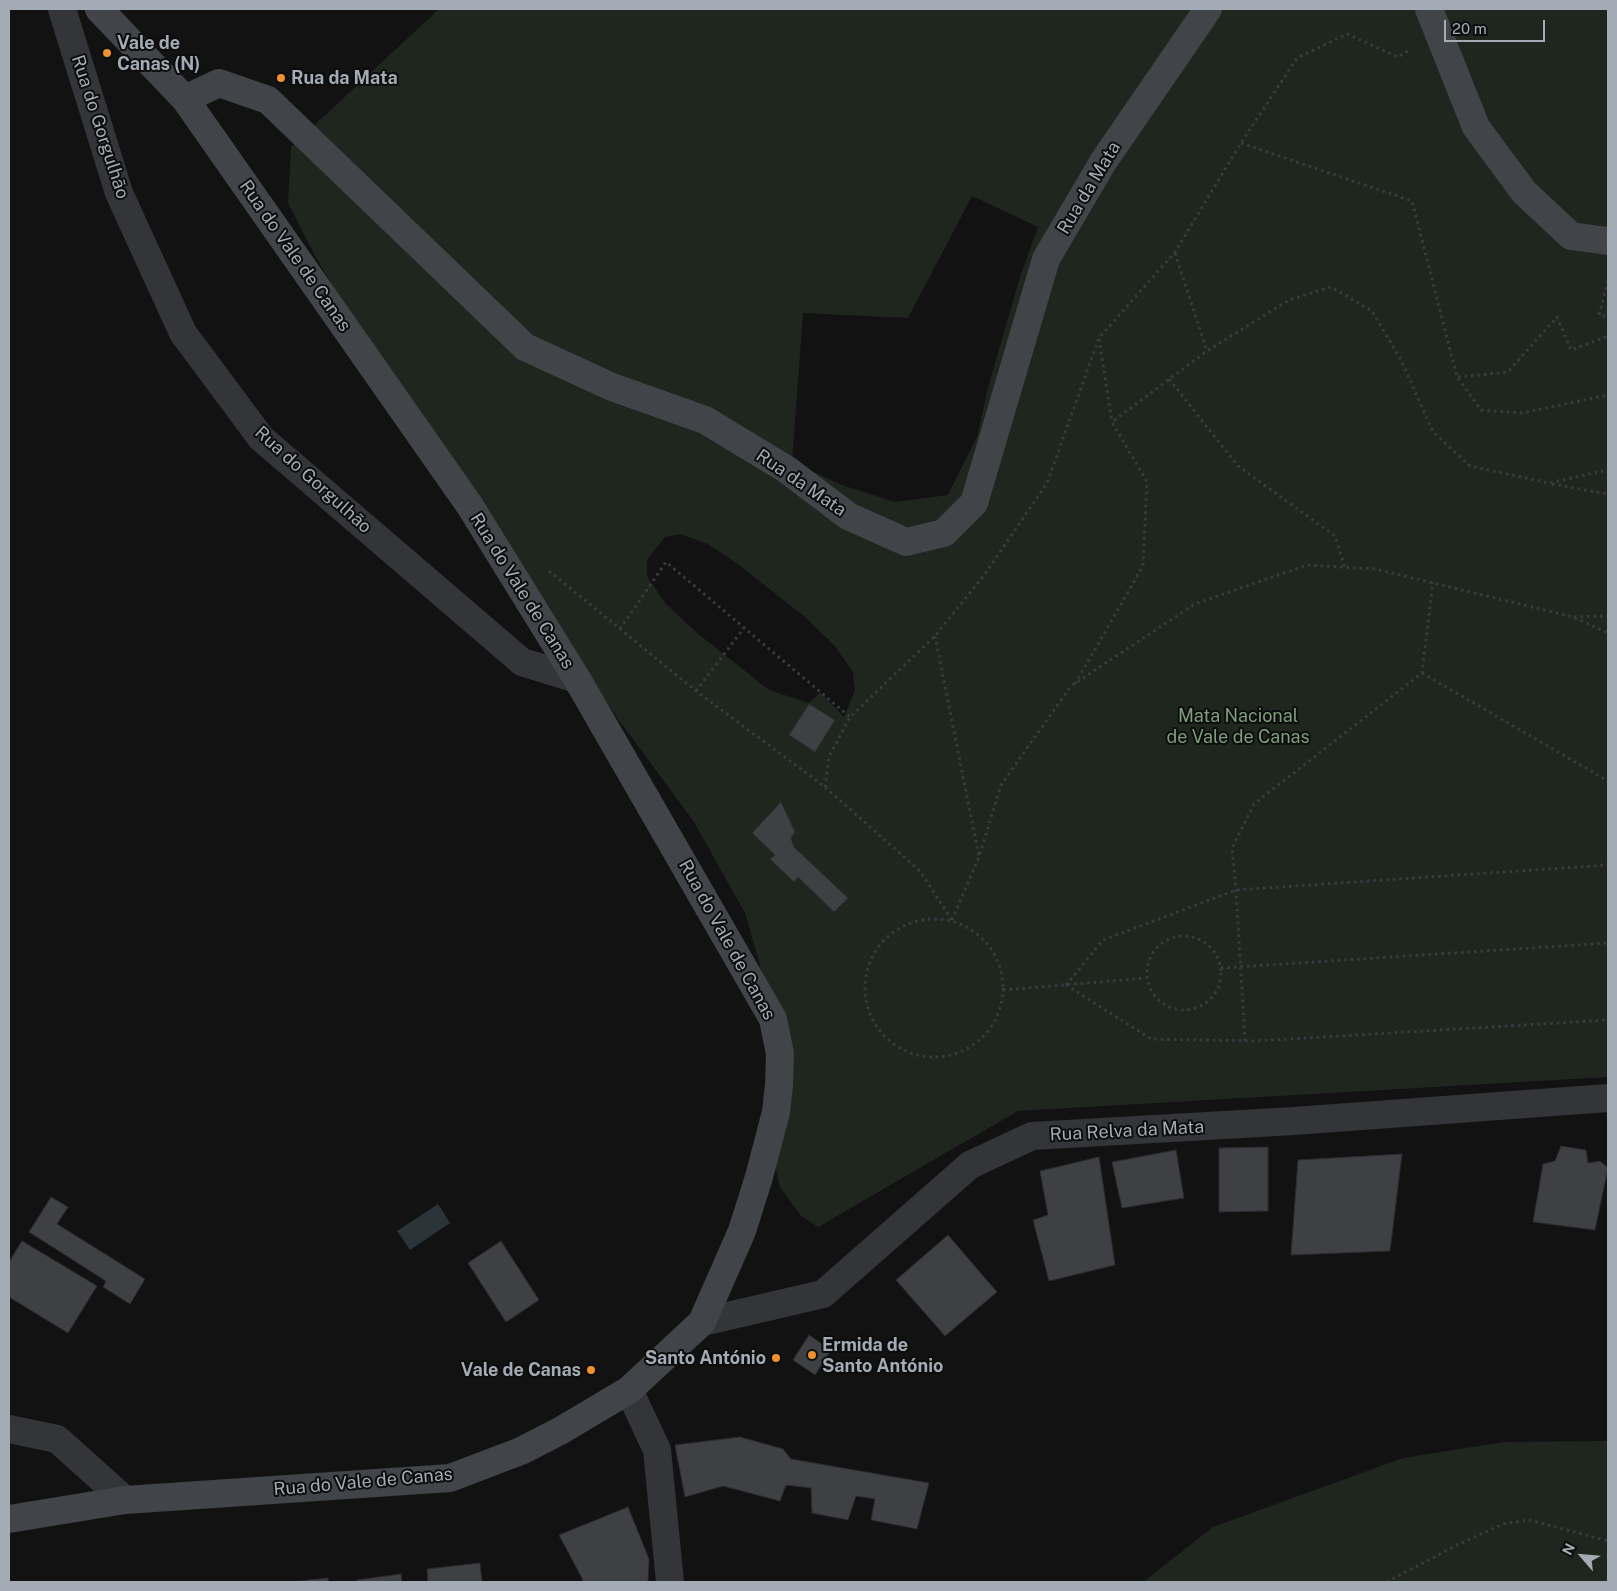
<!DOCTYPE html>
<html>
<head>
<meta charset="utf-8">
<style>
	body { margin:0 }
	#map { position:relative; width:1617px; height:1591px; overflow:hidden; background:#121213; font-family:"Public Sans",sans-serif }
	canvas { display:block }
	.frame { position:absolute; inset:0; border:10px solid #a3abb4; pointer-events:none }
	.north { position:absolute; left:1557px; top:1531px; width:50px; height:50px; -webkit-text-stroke:4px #0d0d0e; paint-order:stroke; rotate:297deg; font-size:14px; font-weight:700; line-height:20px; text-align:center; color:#a3abb4 }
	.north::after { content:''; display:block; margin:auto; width:18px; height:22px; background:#a3abb4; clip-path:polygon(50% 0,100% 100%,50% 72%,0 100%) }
	.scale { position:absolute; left:1444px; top:20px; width:101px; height:22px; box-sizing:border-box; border:2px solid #a3abb4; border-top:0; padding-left:6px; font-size:15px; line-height:18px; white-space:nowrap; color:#a3abb4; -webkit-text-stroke:4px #0d0d0e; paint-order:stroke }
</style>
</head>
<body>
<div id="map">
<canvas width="1617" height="1591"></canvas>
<div class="frame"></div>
<div class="north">N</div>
<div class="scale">20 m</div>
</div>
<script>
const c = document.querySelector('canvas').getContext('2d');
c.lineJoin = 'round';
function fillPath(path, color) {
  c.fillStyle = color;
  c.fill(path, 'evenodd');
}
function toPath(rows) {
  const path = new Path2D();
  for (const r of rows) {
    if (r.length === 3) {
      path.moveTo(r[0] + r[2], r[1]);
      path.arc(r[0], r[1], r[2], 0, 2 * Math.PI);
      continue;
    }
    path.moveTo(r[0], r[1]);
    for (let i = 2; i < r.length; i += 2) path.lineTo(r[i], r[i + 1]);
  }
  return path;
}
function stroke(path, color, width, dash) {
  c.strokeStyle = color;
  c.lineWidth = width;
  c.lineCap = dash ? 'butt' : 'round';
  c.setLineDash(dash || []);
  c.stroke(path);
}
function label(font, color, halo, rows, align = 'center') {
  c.font = font + ' "Public Sans",sans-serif';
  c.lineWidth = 4;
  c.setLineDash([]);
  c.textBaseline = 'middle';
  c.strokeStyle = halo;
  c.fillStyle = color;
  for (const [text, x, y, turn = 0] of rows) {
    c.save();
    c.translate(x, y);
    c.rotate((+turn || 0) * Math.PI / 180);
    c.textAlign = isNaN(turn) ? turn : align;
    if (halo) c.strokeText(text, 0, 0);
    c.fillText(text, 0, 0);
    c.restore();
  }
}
const green = toPath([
	[439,9,1608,9,1608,1077,1018,1111,818,1227,801,1216,780,1187,771,1147,768,1031,760,965,745,913,694,822,599,693,363,339,313,252,288,203,291,147],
	[972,196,1038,227,1020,277,989,384,977,437,948,495,895,502,842,485,792,462,803,313,908,318],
	[680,534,708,544,739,565,806,618,834,645,853,672,855,690,844,717,820,692,809,703,769,690,696,632,665,603,647,576,647,560,665,537],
	[1608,1441,1608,1582,1143,1582,1213,1527,1403,1458,1504,1442]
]);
const water = toPath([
	[438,1204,450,1223,410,1250,397,1231]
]);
const building = toPath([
	[809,704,835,720,815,752,789,735,809,704],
	[781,802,795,832,791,838,794,847,848,898,834,912,798,877,794,882,770,859,775,855,752,833,781,802],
	[1561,1146,1586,1150,1588,1163,1600,1161,1608,1168,1595,1230,1533,1222,1543,1164,1555,1161,1561,1146],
	[1268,1147,1268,1211,1219,1212,1219,1148,1268,1147],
	[1176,1150,1184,1198,1122,1208,1112,1162,1176,1150],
	[1402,1154,1390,1251,1291,1255,1298,1160,1402,1154],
	[1099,1157,1115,1265,1049,1281,1033,1220,1048,1215,1040,1171,1099,1157],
	[51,1197,68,1207,57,1224,145,1279,130,1304,103,1287,106,1281,29,1232,51,1197],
	[948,1235,997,1292,945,1336,896,1280,948,1235],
	[22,1241,97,1286,68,1333,9,1297,9,1262,22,1241],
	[501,1241,539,1300,506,1322,468,1263,501,1241],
	[809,1335,831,1350,815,1375,793,1360,809,1335],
	[740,1437,783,1449,791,1459,929,1483,917,1529,871,1520,875,1499,856,1496,848,1520,812,1513,811,1488,786,1485,780,1501,723,1486,685,1497,675,1445,740,1437],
	[628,1507,649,1559,648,1582,582,1582,583,1580,559,1535,628,1507],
	[480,1563,482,1582,428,1582,427,1569,480,1563],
	[401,1574,402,1582,357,1582,357,1580,401,1574],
	[328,1578,328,1582,291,1582,328,1578]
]);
const path = toPath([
	[1241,143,1412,201,1457,377,1481,410,1522,413,1608,395],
	[1175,253,1207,351],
	[1608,281,1599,315,1608,317],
	[1099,339,1112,422],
	[1458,377,1508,372,1557,317,1571,350,1608,336],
	[1169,379,1238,466,1335,536,1345,568],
	[1552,484,1608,494],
	[549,571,696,691,825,787,920,871,952,920],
	[1574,617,1608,616],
	[620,629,666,562,850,717],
	[935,636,979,857],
	[1422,673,1608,781],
	[1075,684,1143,566,1147,482,1112,422,1207,351,1289,300,1331,287,1372,311,1401,360,1433,432,1470,466,1549,483,1608,470],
	[696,691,744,628],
	[825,787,829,757,850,717,935,636,985,574,1047,483,1099,338,1175,252,1241,143,1297,58,1347,34,1398,57,1411,49],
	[934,988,69],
	[952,920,979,857,1001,785,1071,686,1195,604,1307,565,1375,569,1573,617,1608,633],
	[1184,973,37],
	[1221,968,1608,943],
	[1066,985,1103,940,1236,890,1608,865],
	[1066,985,1151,1039,1256,1041,1608,1020],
	[1003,990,1146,978],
	[1245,1041,1236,890,1232,848,1254,804,1422,673,1433,582],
	[1387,1582,1457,1545,1503,1524,1529,1520,1608,1541]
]);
const street = toPath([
	[62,9,119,193,183,333,261,438,522,662,577,679],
	[702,1322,823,1294,970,1165,1032,1136,1294,1121,1608,1098],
	[629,1390,657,1450,670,1582],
	[9,1429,57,1439,125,1500]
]);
const secondary = toPath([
	[1429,9,1476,127,1524,192,1571,236,1608,241],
	[185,99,219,83,268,100,525,347,612,387,705,420,786,469,848,516,906,542,944,533,974,503,1046,259,1103,162,1208,9],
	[9,1519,125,1500,450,1478,521,1451,560,1431,629,1390,702,1322,742,1231,759,1177,776,1112,779,1085,780,1054,773,1019,577,679,470,506,185,99,99,9]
]);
const markers = [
	[107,53,5,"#ef922e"],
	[281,78,5,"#ef922e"],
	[812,1355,5,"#ef922e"],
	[776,1358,5,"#ef922e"],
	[591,1370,5,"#ef922e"]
];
const poiNames = [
	["Vale de",117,43],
	["Canas (N)",117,64],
	["Rua da Mata",291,78],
	["Ermida de",822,1345],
	["Santo António",822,1366],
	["Santo António",766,1358,"right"],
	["Vale de Canas",581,1370,"right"]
];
const streetNames = [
	["Rua do Gorgulhão",100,127,72],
	["Rua da Mata",1089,188,-59],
	["Rua do Vale de Canas",295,256,55],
	["Rua do Gorgulhão",313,480,42],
	["Rua da Mata",801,483,34],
	["Rua do Vale de Canas",522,591,58],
	["Rua do Vale de Canas",727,940,61],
	["Rua Relva da Mata",1127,1131,-3],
	["Rua do Vale de Canas",363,1482,-5]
];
const parkNames = [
	["Mata Nacional",1238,716],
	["de Vale de Canas",1238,737]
];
fillPath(green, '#1e261e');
fillPath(water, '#2a3439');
fillPath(building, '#3e4043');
stroke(building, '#2c2c2f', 1);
stroke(path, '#393c3f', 3, [2.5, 4]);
stroke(street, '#333538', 28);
stroke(secondary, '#414448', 28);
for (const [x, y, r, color] of markers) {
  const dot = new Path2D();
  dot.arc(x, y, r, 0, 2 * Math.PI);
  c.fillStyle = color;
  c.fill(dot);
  stroke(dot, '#0d0d0e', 2);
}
label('bold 18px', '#a3abb4', '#0d0d0e', poiNames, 'left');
label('18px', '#a3abb4', '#0d0d0e', streetNames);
label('18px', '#7d9f7a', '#0d0d0e', parkNames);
</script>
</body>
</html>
